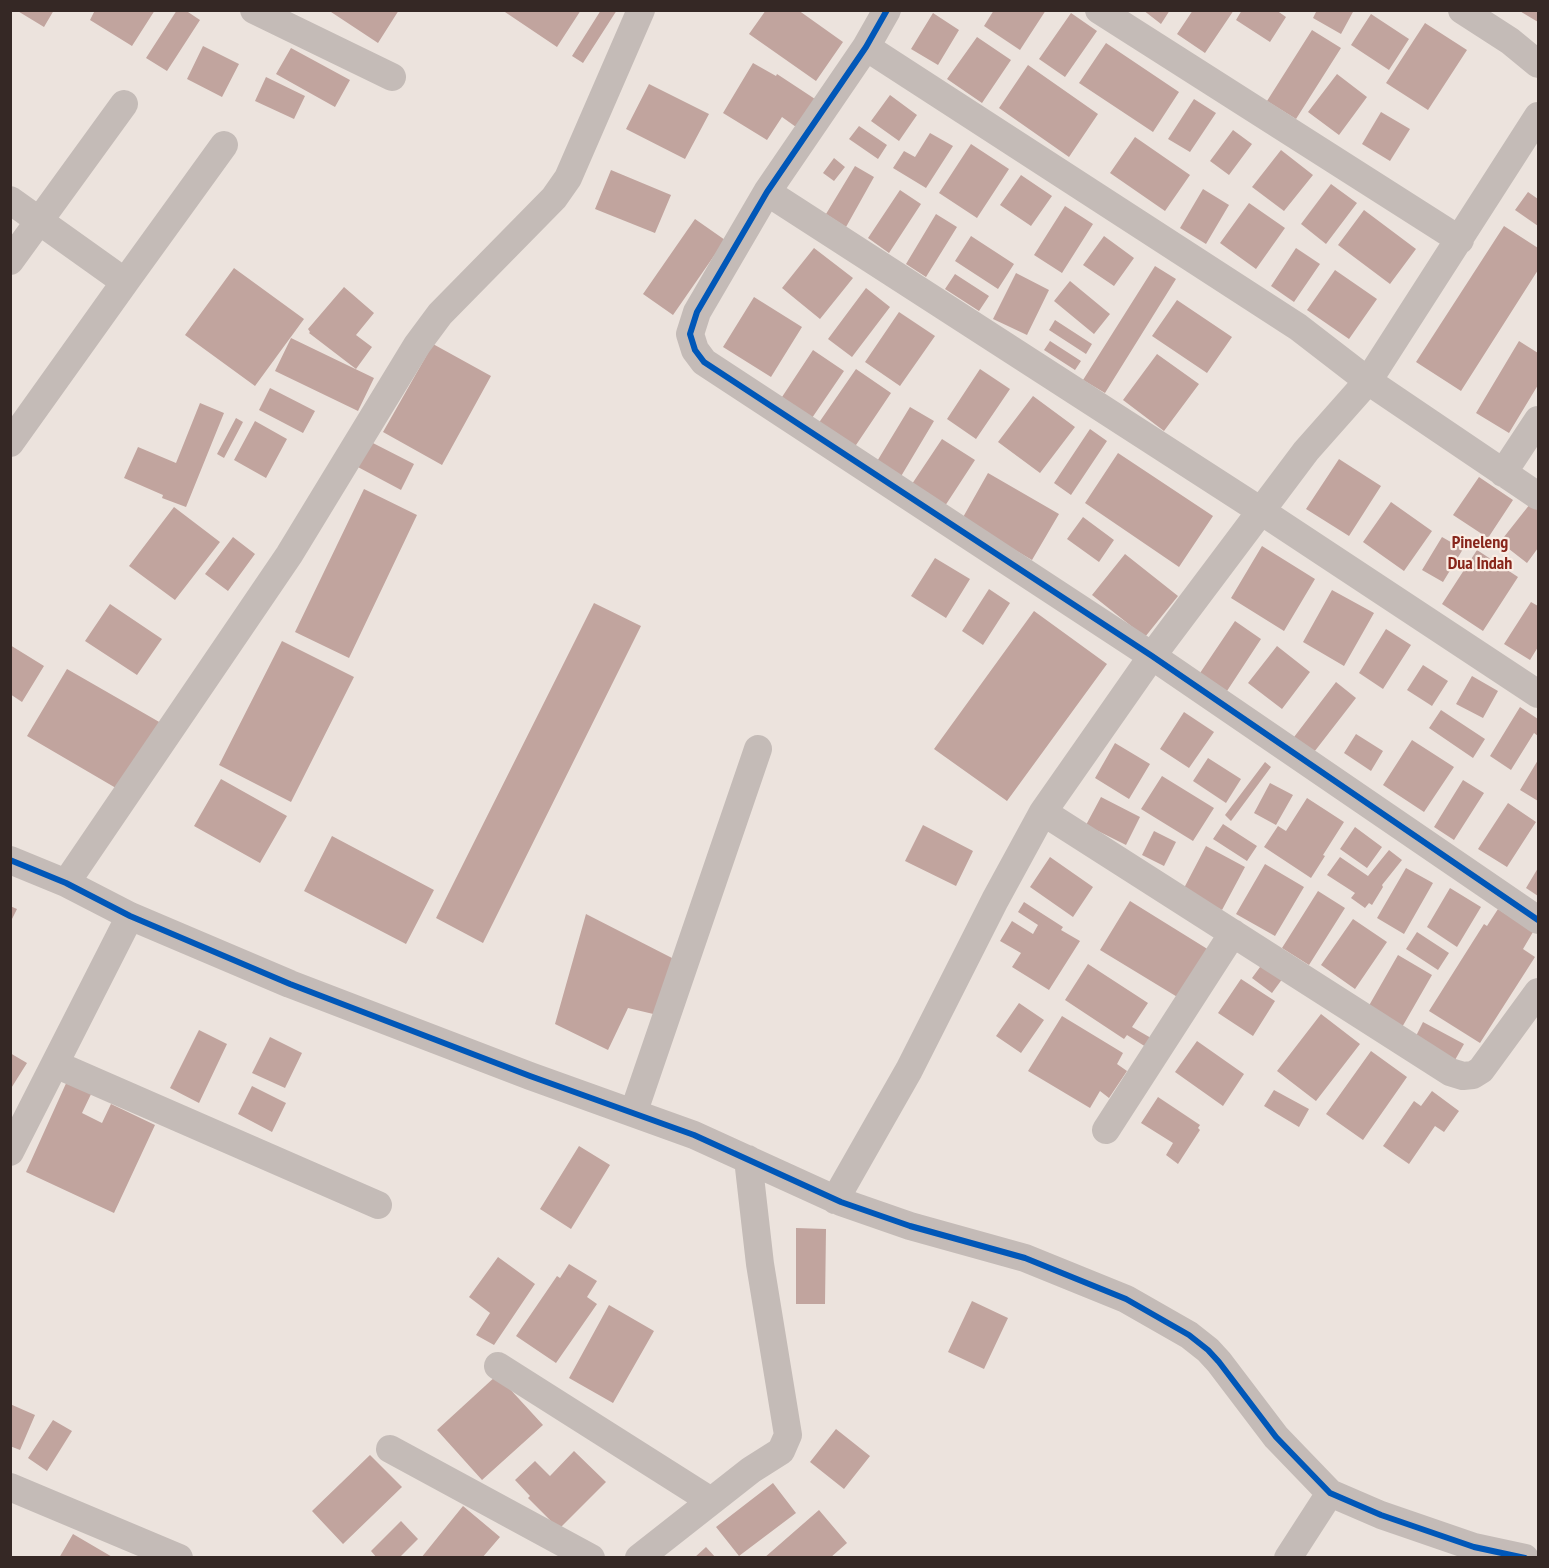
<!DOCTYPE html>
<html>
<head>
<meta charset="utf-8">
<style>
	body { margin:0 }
	#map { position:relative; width:1549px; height:1568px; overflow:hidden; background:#ece3dd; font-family:"PT Sans Narrow",sans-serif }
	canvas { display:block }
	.frame { position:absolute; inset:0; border:12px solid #352825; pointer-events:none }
</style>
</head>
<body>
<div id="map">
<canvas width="1549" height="1568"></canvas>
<div class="frame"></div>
</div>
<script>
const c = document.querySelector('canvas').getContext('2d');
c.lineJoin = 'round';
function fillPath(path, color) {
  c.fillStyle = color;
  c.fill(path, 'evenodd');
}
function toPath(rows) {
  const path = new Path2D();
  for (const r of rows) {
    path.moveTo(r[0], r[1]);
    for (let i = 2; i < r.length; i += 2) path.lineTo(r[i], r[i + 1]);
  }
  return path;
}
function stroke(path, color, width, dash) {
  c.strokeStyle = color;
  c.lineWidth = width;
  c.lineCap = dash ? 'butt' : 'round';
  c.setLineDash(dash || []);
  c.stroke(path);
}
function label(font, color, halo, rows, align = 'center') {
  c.font = font + ' "PT Sans Narrow",sans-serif';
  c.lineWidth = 4.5;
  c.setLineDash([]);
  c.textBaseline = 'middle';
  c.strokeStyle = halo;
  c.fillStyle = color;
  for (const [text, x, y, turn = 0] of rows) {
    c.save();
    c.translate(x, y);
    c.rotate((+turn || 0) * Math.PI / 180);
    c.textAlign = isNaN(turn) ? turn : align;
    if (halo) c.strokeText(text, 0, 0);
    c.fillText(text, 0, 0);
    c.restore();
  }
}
const building = toPath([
	[16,10,54,10,44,27],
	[95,10,155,10,132,46,90,20],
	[177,10,185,10,200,20,167,71,146,58],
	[328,10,399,10,378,43],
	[502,10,581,10,557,47],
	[601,10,617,10,583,63,572,56],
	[766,10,798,10,843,42,816,81,749,34],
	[994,10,1046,10,1020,50,984,26],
	[1143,10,1170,10,1161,24],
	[1193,10,1234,10,1205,53,1177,34],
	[1242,10,1276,10,1286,17,1270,42,1236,20],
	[1317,10,1354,10,1341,34,1313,18],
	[1518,10,1538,10,1538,22],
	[933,13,959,30,938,65,911,49],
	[1071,13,1097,31,1065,77,1039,59],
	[1371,14,1409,39,1389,70,1351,45],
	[1425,23,1467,50,1428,110,1386,83],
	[1312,30,1341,48,1296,119,1267,101],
	[977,37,1011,60,982,103,947,79],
	[1106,43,1179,92,1153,132,1079,83],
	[203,46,239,64,222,97,187,79],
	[291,48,350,80,335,107,276,74],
	[753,63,776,76,777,74,815,99,796,127,782,117,767,140,723,113],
	[1028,65,1098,114,1069,157,999,108],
	[1337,74,1367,97,1339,135,1308,112],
	[266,77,305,96,294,119,255,101],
	[649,84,709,114,685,159,626,129],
	[890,95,917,115,899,141,871,121],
	[1194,99,1216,113,1190,152,1168,139],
	[1381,112,1410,129,1390,161,1362,144],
	[859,126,887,145,878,159,849,139],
	[1233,130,1252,144,1229,175,1210,161],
	[930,133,953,146,926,188,893,168,904,151,915,157],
	[1135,137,1190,175,1165,211,1110,173],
	[971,144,1009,169,977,218,939,193],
	[1281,150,1313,175,1284,211,1252,187],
	[834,158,845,167,834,181,823,173],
	[855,166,874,177,846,227,826,214],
	[611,170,671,195,655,233,595,209],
	[1021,175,1052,196,1031,226,1000,205],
	[1331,184,1357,203,1326,244,1301,224],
	[1203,189,1229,205,1206,244,1180,228],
	[900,190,921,204,889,253,868,238],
	[1528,192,1538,199,1538,226,1515,210],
	[1249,203,1285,228,1256,269,1220,243],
	[1065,206,1093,224,1062,273,1034,255],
	[1364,210,1416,249,1390,284,1338,245],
	[936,214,957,227,926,277,906,264],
	[695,219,725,240,673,315,643,294],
	[1504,226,1538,248,1538,270,1461,391,1416,362],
	[971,236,1014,264,998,289,955,261],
	[1104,236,1134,258,1114,286,1083,265],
	[814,248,853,278,820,319,782,288],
	[1296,248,1320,264,1294,302,1271,286],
	[1155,266,1176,279,1105,393,1083,380],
	[234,268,304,319,255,386,185,335],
	[1335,270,1377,299,1349,339,1307,310],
	[1016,273,1049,290,1027,335,993,319],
	[955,274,989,296,979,311,945,289],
	[1070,281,1110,314,1094,334,1054,301],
	[344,287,374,313,356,335,372,347,356,369,309,333,310,332,308,329],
	[866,288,890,307,852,357,828,339],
	[754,297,802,327,771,377,723,347],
	[1177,300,1232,337,1207,373,1152,336],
	[899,312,935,336,900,386,865,362],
	[1055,320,1092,344,1086,354,1049,330],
	[291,338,374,378,358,411,275,371],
	[1050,341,1081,361,1075,370,1044,350],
	[1519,341,1538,353,1538,385,1509,433,1476,413],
	[433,344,491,376,442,465,383,432],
	[813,350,844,371,812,418,782,397],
	[1157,354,1199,384,1164,431,1123,400],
	[856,369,891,393,854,448,818,424],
	[980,369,1010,389,976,439,947,419],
	[270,388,315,411,303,433,259,410],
	[1033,396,1075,427,1040,473,998,442],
	[200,403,224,413,186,507,162,498,163,495,124,478,138,447,176,463],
	[910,407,934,421,900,478,876,463],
	[236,418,243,422,224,458,217,454],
	[255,421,287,439,266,478,234,460],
	[1090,429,1107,441,1071,495,1054,483],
	[942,439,975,460,943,509,910,487],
	[369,441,414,464,401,490,356,466],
	[1118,453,1213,516,1179,567,1085,503],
	[1339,459,1381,486,1349,536,1306,509],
	[988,473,1059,514,1032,560,962,519],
	[1479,477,1513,500,1488,538,1453,515],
	[364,489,417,515,349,658,295,632],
	[1391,502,1432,531,1404,571,1363,542],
	[1530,504,1538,510,1538,548,1527,563,1500,542],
	[174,507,220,542,175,600,129,566],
	[1083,517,1114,540,1099,562,1067,539],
	[233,537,255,554,228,591,205,574],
	[1442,537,1463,549,1443,582,1422,570],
	[1262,546,1315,579,1284,631,1231,598],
	[1477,550,1518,577,1483,631,1442,604],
	[1125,554,1178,596,1145,637,1092,595],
	[935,558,970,579,946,618,911,596],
	[989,589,1010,603,983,645,962,631],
	[1332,590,1374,613,1344,666,1303,642],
	[1531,602,1538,606,1538,647,1530,660,1504,644],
	[594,603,641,626,483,943,436,918],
	[110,604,162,639,137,675,85,641],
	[1034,611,1107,664,1007,801,934,749],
	[1235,621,1261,639,1227,691,1200,673],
	[1386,629,1411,645,1383,689,1359,673],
	[282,641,354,677,291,802,219,765],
	[10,645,44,666,22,702,10,694],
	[1277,646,1310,672,1282,709,1248,683],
	[1423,665,1448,681,1432,706,1407,690],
	[67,669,161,723,121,791,27,736],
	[1472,676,1498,691,1483,718,1456,704],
	[1336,682,1356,698,1311,756,1291,741],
	[1520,707,1538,719,1538,736,1534,733,1511,770,1490,756],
	[1441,710,1485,739,1473,758,1429,728],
	[1184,712,1214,732,1189,768,1160,749],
	[1356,734,1383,751,1371,771,1344,753],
	[1412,740,1454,767,1424,812,1383,785],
	[1115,743,1150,764,1129,799,1095,778],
	[1208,758,1241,779,1226,803,1193,781],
	[1538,760,1538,801,1520,790],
	[1265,762,1271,767,1231,821,1225,815],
	[1162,776,1214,808,1193,841,1141,809],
	[221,779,287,816,260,863,194,826],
	[1463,780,1484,793,1454,840,1434,827],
	[1270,783,1293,795,1276,825,1254,813],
	[1101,797,1140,817,1126,845,1086,825],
	[1307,798,1344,822,1323,855,1325,856,1311,878,1264,847,1278,826,1286,831],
	[1508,803,1536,822,1507,867,1478,849],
	[1223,824,1257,846,1247,861,1213,839],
	[923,825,973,851,956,886,905,861],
	[1355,827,1382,847,1367,868,1340,849],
	[1154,831,1176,842,1164,866,1142,855],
	[332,836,434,890,406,944,304,891],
	[1206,846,1245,867,1222,910,1183,890],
	[1389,850,1402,860,1382,885,1383,887,1372,905,1369,903,1365,908,1351,898,1355,893,1327,875,1340,857,1368,876],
	[1050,857,1093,887,1073,917,1030,887],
	[1265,864,1304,887,1275,936,1236,914],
	[1406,868,1433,883,1404,934,1377,918],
	[1538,868,1538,896,1526,888],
	[1450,888,1481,907,1457,947,1427,927],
	[1318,891,1345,908,1309,965,1282,948],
	[1130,901,1209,950,1179,998,1100,950],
	[1024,902,1063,927,1061,930,1080,941,1049,990,1012,967,1021,953,1000,941,1012,921,1033,934,1038,925,1018,912],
	[10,906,17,909,10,923],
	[1498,909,1533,932,1523,949,1535,957,1480,1043,1429,1011,1484,924,1487,926],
	[586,914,672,958,666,1017,628,1008,608,1050,555,1024],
	[1353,919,1387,942,1355,989,1321,965],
	[1417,932,1449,953,1438,970,1406,949],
	[1398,955,1432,975,1401,1029,1367,1009],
	[1263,963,1283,978,1272,993,1252,978],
	[1088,964,1148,1003,1132,1027,1151,1038,1146,1047,1127,1035,1124,1039,1065,1000],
	[1241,979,1275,1001,1253,1036,1218,1013],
	[1019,1003,1044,1020,1021,1053,996,1036],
	[1321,1014,1360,1044,1316,1101,1277,1071],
	[1062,1016,1123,1053,1117,1064,1127,1071,1109,1098,1100,1091,1090,1108,1028,1071],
	[1423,1022,1464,1044,1455,1060,1415,1038],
	[199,1030,227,1044,199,1103,170,1088],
	[270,1037,302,1053,285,1088,252,1073],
	[1197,1041,1244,1074,1223,1106,1175,1072],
	[1371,1051,1407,1077,1363,1140,1326,1114],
	[10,1053,27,1063,10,1090],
	[68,1079,93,1090,82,1113,102,1123,111,1104,155,1125,114,1213,26,1172],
	[252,1086,286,1103,272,1132,238,1114],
	[1274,1090,1309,1109,1299,1127,1264,1106],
	[1432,1091,1459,1111,1444,1132,1435,1126,1409,1164,1383,1146,1414,1101,1421,1106],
	[1158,1097,1200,1125,1198,1128,1200,1130,1178,1164,1166,1155,1173,1143,1141,1123],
	[579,1146,610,1165,571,1229,540,1209],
	[796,1228,826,1229,825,1304,796,1304],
	[498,1257,535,1284,494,1345,476,1335,490,1313,469,1297],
	[569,1264,597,1281,587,1297,597,1304,556,1363,516,1336,557,1276,560,1278],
	[972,1301,1008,1318,984,1369,948,1352],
	[609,1305,654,1331,613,1403,569,1378],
	[497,1375,543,1425,482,1480,437,1430],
	[10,1404,35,1415,20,1450,10,1446],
	[53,1420,72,1431,47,1471,28,1458],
	[836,1429,870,1456,844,1489,810,1462],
	[574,1451,606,1482,559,1529,528,1498,530,1496,515,1480,535,1461,550,1476],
	[370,1455,402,1487,343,1544,312,1511],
	[773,1483,796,1513,739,1556,716,1527],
	[463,1506,500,1537,482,1558,421,1558],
	[819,1510,847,1543,830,1558,764,1558],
	[401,1521,418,1539,399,1558,377,1558,371,1551],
	[73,1534,114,1558,59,1558],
	[706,1547,716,1558,694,1558]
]);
const street = toPath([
	[254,10,392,77],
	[887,10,866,47,767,192,697,312,690,334,695,350,704,362,1152,656,1538,920],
	[1099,10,1460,240],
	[1462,10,1510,41,1538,64],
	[866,47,1298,327,1368,381,1538,496],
	[767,192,1261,511,1538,694],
	[10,200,125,282,10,443],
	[10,261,124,104],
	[125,282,224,145],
	[1503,473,1538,420],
	[1043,812,1450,1072,1463,1076,1473,1075,1481,1070,1538,992],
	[10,860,66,883,130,916,290,984,530,1076,694,1135,841,1202,910,1226,1025,1258,1126,1299,1189,1335,1208,1350,1219,1362,1276,1437,1330,1493,1381,1515,1474,1547,1525,1558],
	[66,883,289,555,417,345,440,314,554,198,568,178,641,10],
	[55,1064,378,1205],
	[634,1111,758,749],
	[1106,1130,1233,933],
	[10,1152,130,916],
	[835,1200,909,1070,995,900,1043,812,1152,656,1306,451,1368,381,1538,116],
	[498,1366,711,1501],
	[390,1449,591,1558],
	[10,1487,179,1558],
	[639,1558,751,1470,781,1451,788,1435,760,1264,748,1159],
	[1288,1558,1330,1493]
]);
const cycleway = toPath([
	[887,10,866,47,767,192,697,312,690,334,695,350,704,362,1152,656,1538,920],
	[10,860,66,883,130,916,290,984,530,1076,694,1135,841,1202,910,1226,1025,1258,1126,1299,1189,1335,1208,1350,1219,1362,1276,1437,1330,1493,1381,1515,1474,1547,1525,1558]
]);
const neighbourhoodNames = [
	["Pineleng",1480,543],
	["Dua Indah",1480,564]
];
fillPath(building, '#c1a49e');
stroke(street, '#c4bbb7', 28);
stroke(cycleway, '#0057b8', 6);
label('bold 18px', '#88261b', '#faede4', neighbourhoodNames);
</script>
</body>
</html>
